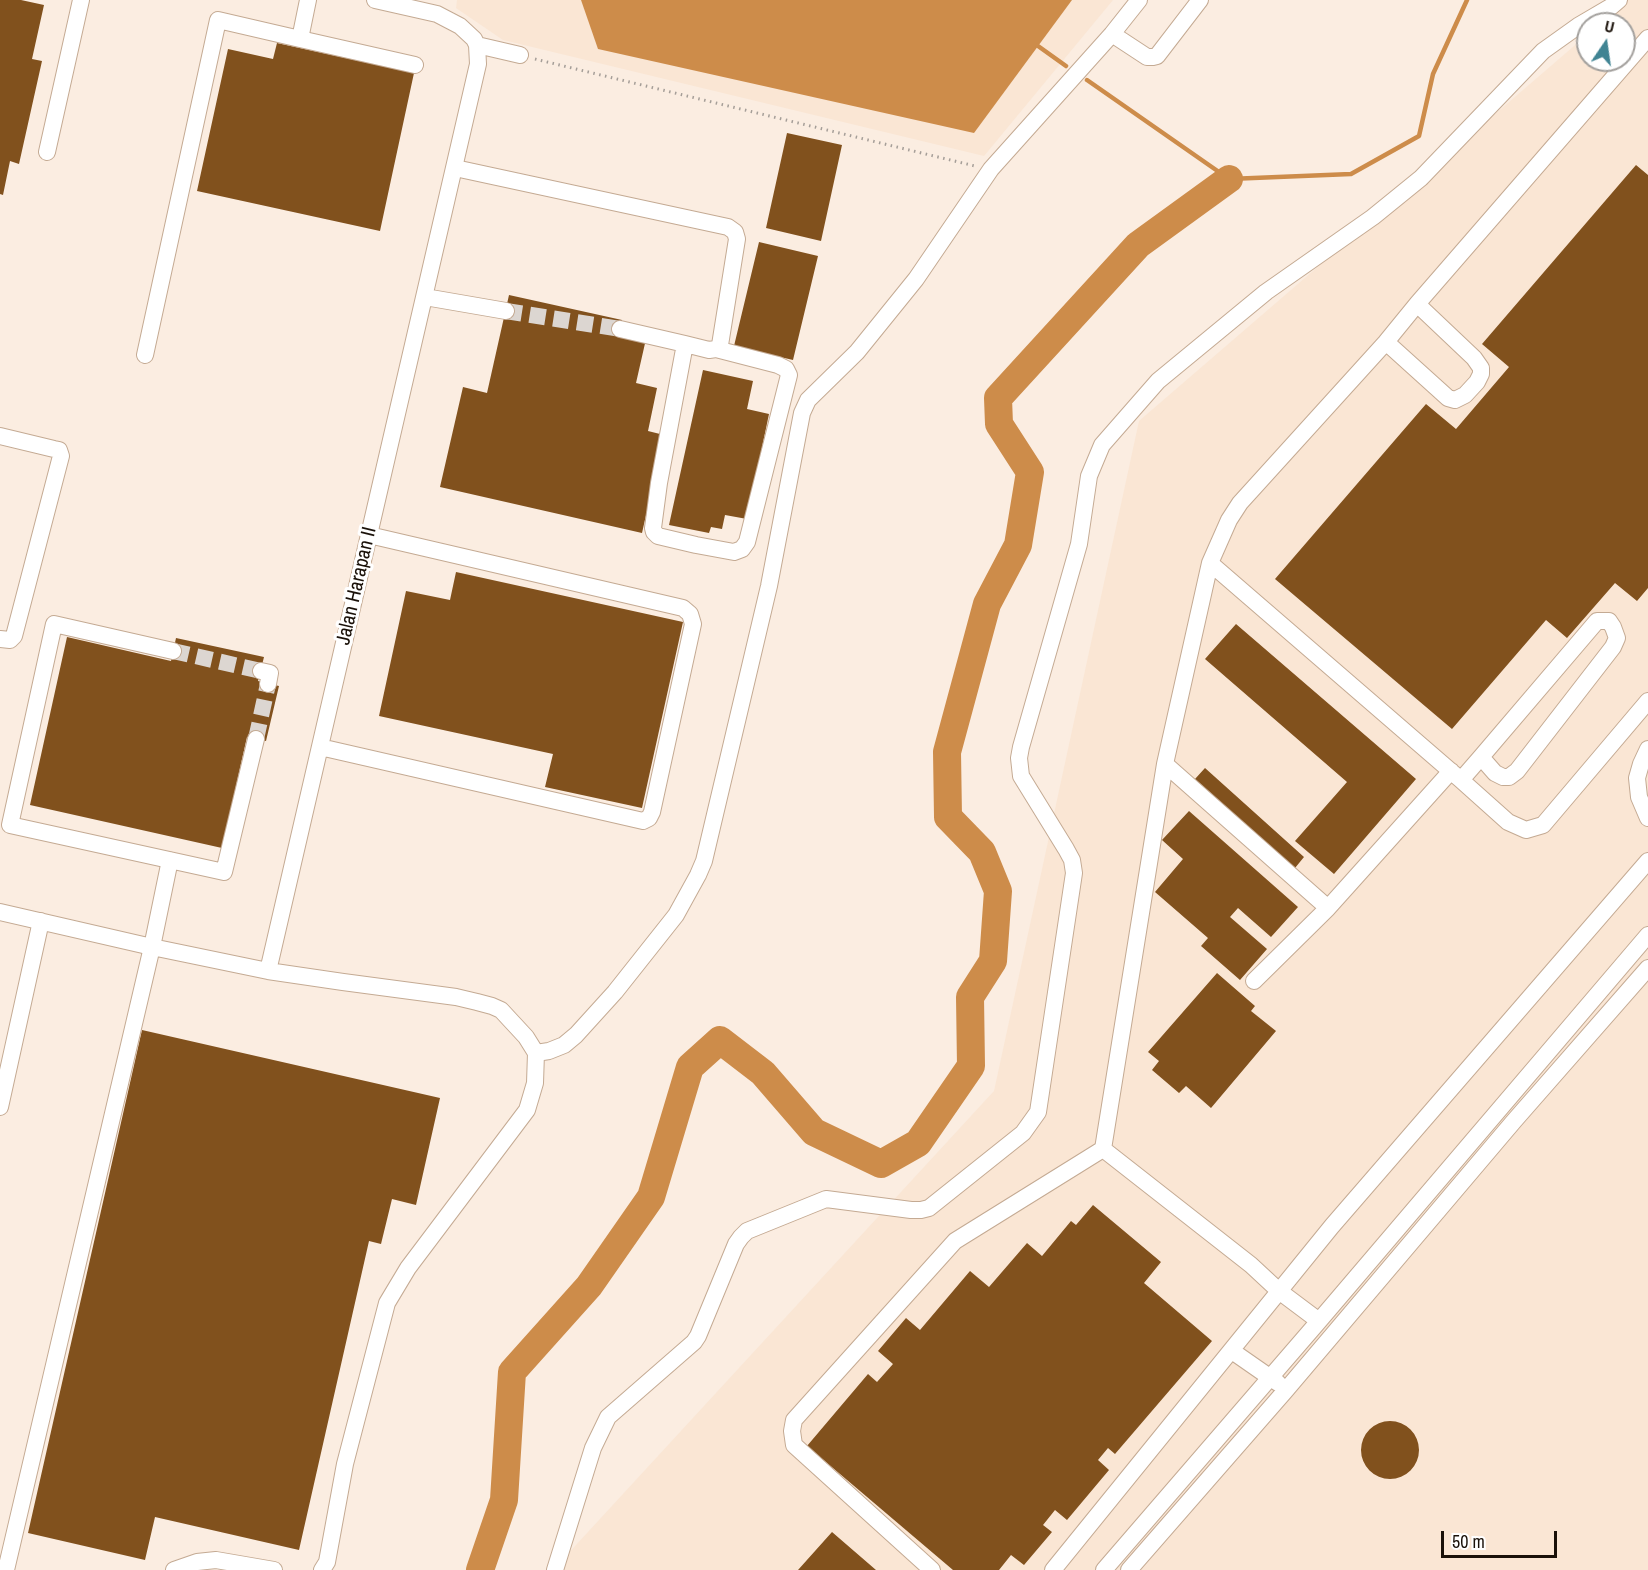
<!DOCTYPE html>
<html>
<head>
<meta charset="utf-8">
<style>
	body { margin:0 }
	#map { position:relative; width:1648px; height:1570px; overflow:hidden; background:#fef9f4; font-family:"Archivo Narrow",sans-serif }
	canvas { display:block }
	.north { position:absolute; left:1576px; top:12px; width:60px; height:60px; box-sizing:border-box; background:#fff; border:2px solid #a3a09d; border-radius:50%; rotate:13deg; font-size:16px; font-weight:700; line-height:24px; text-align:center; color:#1a1109 }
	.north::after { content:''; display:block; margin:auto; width:21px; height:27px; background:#408493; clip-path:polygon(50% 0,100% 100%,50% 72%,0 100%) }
	.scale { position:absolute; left:1441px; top:1531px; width:116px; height:27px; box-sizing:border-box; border:3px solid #1a1109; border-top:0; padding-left:8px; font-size:18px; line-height:21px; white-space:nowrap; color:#1a1109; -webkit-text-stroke:4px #fff; paint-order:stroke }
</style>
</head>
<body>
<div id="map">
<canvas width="1648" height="1570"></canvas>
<div class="north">U</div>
<div class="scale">50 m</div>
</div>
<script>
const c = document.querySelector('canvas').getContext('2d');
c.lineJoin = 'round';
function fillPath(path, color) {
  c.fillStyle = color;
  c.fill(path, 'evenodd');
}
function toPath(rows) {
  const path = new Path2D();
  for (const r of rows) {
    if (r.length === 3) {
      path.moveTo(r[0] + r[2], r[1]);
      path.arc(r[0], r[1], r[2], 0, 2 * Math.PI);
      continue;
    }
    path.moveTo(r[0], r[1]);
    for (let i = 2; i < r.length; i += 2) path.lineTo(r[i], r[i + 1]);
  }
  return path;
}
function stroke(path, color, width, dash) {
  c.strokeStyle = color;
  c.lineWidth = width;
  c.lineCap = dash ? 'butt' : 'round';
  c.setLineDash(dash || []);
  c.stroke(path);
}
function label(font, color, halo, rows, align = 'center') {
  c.font = font + ' "Archivo Narrow",sans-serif';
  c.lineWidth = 6;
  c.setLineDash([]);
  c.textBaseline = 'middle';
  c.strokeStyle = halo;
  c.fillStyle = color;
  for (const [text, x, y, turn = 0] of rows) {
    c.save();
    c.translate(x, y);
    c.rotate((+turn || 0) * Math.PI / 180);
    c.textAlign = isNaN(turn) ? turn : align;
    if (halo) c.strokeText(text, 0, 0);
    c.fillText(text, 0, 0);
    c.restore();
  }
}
const built = toPath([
	[0,0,1648,0,1648,1570,0,1570],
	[1588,24,1624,24,1624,60,1588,60]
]);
const green = toPath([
	[457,0,1113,0,984,156,503,40,456,8],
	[1628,0,1648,0,1648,1570,553,1570,994,1091,1139,421,1588,34,1588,60,1624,60,1624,24,1600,24]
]);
const water = toPath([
	[581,0,1072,0,974,133,598,49]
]);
const stream = toPath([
	[1038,46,1066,66],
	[1087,80,1229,179,1351,174,1419,136,1433,74,1467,0]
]);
const river = toPath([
	[480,1570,504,1500,512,1372,589,1286,651,1197,690,1067,720,1040,763,1073,814,1132,881,1164,918,1143,971,1066,970,997,993,961,998,891,982,852,948,817,947,752,987,604,1018,545,1030,472,999,424,998,398,1138,245,1229,179]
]);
const building = toPath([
	[0,0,21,0,44,5,32,59,42,61,19,164,10,161,3,195,0,194],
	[277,43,414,73,380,231,197,191,228,49,273,59],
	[787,133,842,145,821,241,766,228],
	[1636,165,1648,175,1648,588,1637,601,1615,583,1567,638,1546,620,1452,729,1275,579,1426,404,1456,429,1509,367,1482,344],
	[759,242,818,256,793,360,734,346],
	[509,295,622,320,619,333,646,339,636,383,657,388,648,431,664,435,642,533,440,487,463,387,487,393],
	[703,370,753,381,747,409,769,414,747,519,725,515,722,529,711,527,709,533,669,525],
	[456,572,683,622,642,808,545,787,553,754,379,716,406,591,450,600],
	[1236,624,1416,779,1334,874,1295,841,1347,782,1205,659],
	[67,637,171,661,176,638,264,657,258,681,279,686,266,741,247,737,222,848,30,805],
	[1205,768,1304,857,1295,868,1195,779],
	[1189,811,1298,907,1271,937,1238,908,1230,917,1267,949,1240,980,1201,946,1208,938,1155,892,1183,859,1162,840],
	[1217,973,1255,1006,1251,1011,1276,1031,1211,1108,1186,1086,1179,1093,1152,1070,1159,1061,1148,1052],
	[142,1030,440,1098,416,1205,392,1199,381,1244,369,1241,299,1550,155,1517,145,1560,28,1533],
	[1093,1205,1161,1262,1144,1283,1212,1341,1115,1454,1108,1448,1098,1460,1109,1470,1067,1520,1055,1510,1043,1525,1052,1532,1024,1565,1011,1555,999,1570,953,1570,807,1446,868,1374,877,1382,893,1364,878,1351,906,1318,920,1330,970,1271,989,1287,1027,1243,1042,1256,1071,1221,1076,1225],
	[1390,1450,29],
	[832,1532,876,1570,798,1570]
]);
const minorTunnel = toPath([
	[506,311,620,329],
	[173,651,261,671],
	[256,739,268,684]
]);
const path = toPath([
	[535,59,975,166]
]);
const minor = toPath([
	[1112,34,1147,57,1153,57,1157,56,1200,0],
	[300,39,415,65],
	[477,45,520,55],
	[47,152,81,0],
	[455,168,728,227,735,232,737,239,720,345,716,349],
	[425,297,506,311],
	[620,329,685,344,709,350,716,349,778,365,786,369,789,375,747,542,742,549,734,552,696,545,658,536,654,532,653,528,659,483,685,344],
	[1386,342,1448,398,1455,400,1465,395,1477,382,1481,374,1481,368,1474,358,1417,304],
	[145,355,218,20,300,39,308,0],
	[0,436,54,449,59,450,61,456,14,636,10,640,0,639],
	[1210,563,1461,780,1508,822,1526,830,1543,825,1648,701],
	[173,651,54,624,10,825,224,872,256,739],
	[261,671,270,673,268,684],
	[320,747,643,821,649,818,652,812,693,624,690,614,683,608,369,535],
	[1648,749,1641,764,1637,778,1639,797,1648,818],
	[1165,764,1328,908,1451,771],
	[1461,780,1481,757,1597,621,1609,621,1613,627,1617,638,1613,647,1517,771,1509,777,1503,777,1495,773,1481,757],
	[0,912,152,947,268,971,343,982,456,997,477,1002,492,1006,501,1010,526,1037,536,1053,549,1051,564,1045,576,1035,615,992,676,915,698,875,704,861,769,586,802,413,808,400,857,352,916,279,991,169,1112,34,1139,0],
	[268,971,478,64,477,45,474,39,460,26,437,14,375,0],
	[1254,981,1328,908],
	[0,1107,41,921],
	[1319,1321,1279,1291,1251,1265,1103,1149,1165,764,1210,563,1229,520,1240,503,1386,342,1417,304,1648,38],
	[1232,1351,1278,1383],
	[6,1570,152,947,170,860],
	[174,1570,197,1562,216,1560,274,1570],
	[322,1570,327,1562,345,1464,387,1303,408,1268,527,1110,535,1083,536,1053],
	[555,1570,593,1448,608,1417,694,1342,698,1336,736,1244,741,1237,747,1231,826,1199,911,1210,921,1210,929,1208,1023,1133,1038,1112,1074,873,1072,860,1066,849,1021,776,1019,758,1021,747,1079,544,1089,476,1102,445,1158,381,1266,292,1373,217,1421,178,1543,51,1578,26,1612,6,1619,0],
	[932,1570,794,1445,792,1431,794,1420,955,1241,1103,1149],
	[1053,1570,1332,1226,1648,861],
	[1104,1570,1319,1321,1648,935],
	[1129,1570,1286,1390,1514,1121,1648,968]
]);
const streetNames = [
	["Jalan Harapan II",357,586,-77]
];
fillPath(built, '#fbede1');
fillPath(green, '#fae6d4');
fillPath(water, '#cd8c4a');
stroke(stream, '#cd8c4a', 4.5);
stroke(river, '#cd8c4a', 28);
fillPath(building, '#81511d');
stroke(minorTunnel, '#dcd6d1', 16, [16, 8]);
stroke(minor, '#c4aa93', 18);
stroke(path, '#a59e98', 3, [1.5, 4.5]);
stroke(minor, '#fff', 16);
label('20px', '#1a1109', '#fff', streetNames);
</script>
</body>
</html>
